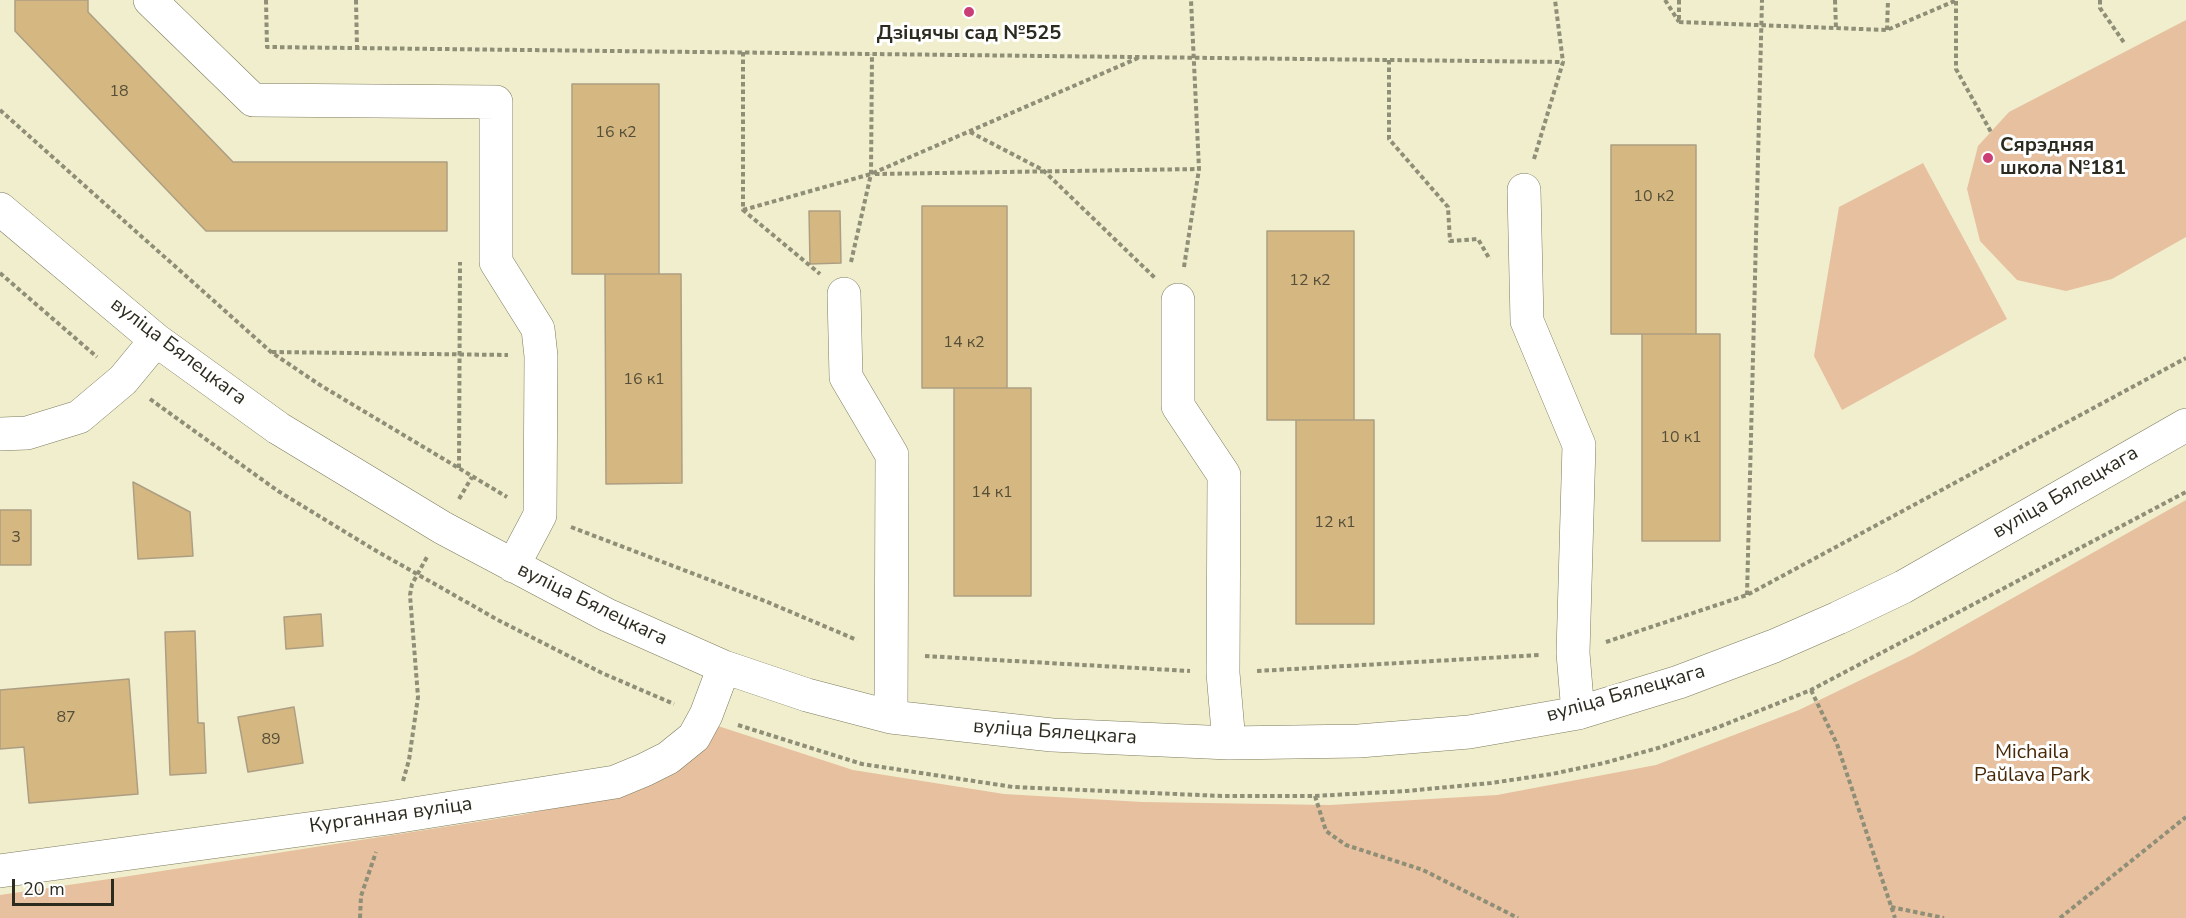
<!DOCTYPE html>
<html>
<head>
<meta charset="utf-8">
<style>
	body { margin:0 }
	#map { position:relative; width:2186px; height:918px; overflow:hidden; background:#f0eecd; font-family:"Nunito Sans",sans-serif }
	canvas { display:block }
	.scale { position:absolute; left:12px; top:879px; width:102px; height:27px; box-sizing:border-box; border:3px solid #2c2b1f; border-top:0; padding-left:8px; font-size:18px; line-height:21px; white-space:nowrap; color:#2c2b1f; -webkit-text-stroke:4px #fff; paint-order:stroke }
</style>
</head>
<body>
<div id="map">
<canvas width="2186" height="918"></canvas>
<div class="scale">20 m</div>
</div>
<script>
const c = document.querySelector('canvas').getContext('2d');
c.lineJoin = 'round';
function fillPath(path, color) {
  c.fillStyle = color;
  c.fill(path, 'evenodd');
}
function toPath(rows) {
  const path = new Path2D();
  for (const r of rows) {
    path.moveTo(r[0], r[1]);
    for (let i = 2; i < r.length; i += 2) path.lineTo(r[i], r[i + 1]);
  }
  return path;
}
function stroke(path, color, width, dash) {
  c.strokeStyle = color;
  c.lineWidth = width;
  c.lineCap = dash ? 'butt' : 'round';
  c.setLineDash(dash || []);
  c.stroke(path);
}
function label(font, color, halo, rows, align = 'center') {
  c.font = font + ' "Nunito Sans",sans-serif';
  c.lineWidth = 6;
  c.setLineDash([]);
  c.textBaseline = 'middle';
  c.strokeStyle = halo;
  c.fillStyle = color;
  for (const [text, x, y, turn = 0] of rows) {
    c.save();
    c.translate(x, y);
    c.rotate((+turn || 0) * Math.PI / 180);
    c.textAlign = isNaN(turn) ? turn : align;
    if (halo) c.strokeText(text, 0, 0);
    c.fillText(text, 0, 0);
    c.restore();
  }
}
const green = toPath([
	[2186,20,2186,237,2112,279,2066,291,2017,280,1980,241,1967,189,1978,146,2009,112],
	[1923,163,2007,319,1842,410,1814,356,1839,207],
	[2186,500,2186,918,0,918,0,895,123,877,521,815,627,793,718,726,853,770,1004,794,1142,802,1330,805,1497,795,1656,765,1799,710,1912,655]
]);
const building = toPath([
	[15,0,88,0,88,12,233,162,447,162,447,231,206,231,15,31,15,0],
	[572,84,659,84,659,274,572,274,572,84],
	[1611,145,1696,145,1696,334,1611,334,1611,145],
	[922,206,1007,206,1007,388,922,388,922,206],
	[809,211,840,211,841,263,810,264,809,211],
	[1267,231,1354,231,1354,420,1267,420,1267,231],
	[605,274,681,274,682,483,606,484,605,274],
	[1642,334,1720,334,1720,541,1642,541,1642,334],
	[954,388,1031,388,1031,596,954,596,954,388],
	[1296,420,1374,420,1374,624,1296,624,1296,420],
	[133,482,190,512,193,556,138,559,133,482],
	[0,510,31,510,31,565,0,565,0,510],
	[321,614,323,646,286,649,284,617,321,614],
	[195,631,198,723,204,723,206,773,170,775,165,632,195,631],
	[129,679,138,794,29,803,24,747,0,749,0,690,129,679],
	[294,707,303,763,248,772,238,717,294,707]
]);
const path = toPath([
	[266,0,267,47,1563,62],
	[356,0,357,48],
	[1665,0,1679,22],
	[1679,0,1679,20],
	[1835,0,1836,28],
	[2100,0,2100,8,2125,44],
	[1956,1,1956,69,1991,132],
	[1679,22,1887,30,1957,0],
	[1887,30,1888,0],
	[743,52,743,210,820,274],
	[1389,60,1389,139,1448,207,1450,241,1478,239,1489,258,1491,258],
	[0,110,271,352,320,385,507,497],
	[970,132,1043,170,1155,278],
	[1534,159,1563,62,1555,0],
	[875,174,1199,169],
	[743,210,871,174,1138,58],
	[851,262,871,174,872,54],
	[1184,267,1199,169,1191,0],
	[0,273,97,357],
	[272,352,508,355],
	[150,399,278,491,373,549,498,620,602,673,674,704],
	[459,468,460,262],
	[459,499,472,477],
	[571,527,765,601,857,640],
	[1747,595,1762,0],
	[1606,642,1747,595,2186,358],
	[925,656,1190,671],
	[1257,671,1540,655],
	[1811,690,1837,744,1895,918],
	[738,725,862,764,1013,787,1222,796,1315,796,1406,791,1491,783,1552,774,1604,763,1658,748,1716,728,1811,690,2186,492],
	[403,781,409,760,418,697,410,595,412,584,427,557],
	[1315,796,1326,831,1346,845,1423,870,1518,918],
	[1891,907,1944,918],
	[360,918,361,896,376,852],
	[2060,918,2186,817]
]);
const minor = toPath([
	[150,0,253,100,496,102,496,262,538,329,541,356,540,515,513,566],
	[1524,190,1527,321,1579,445,1573,653,1578,713],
	[0,209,156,340,278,428,443,528,607,615,724,667,807,695,891,717,1052,735,1229,743,1359,741,1469,732,1578,713,1679,682,1774,646,1838,618,1903,587,2186,425],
	[844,294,846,377,892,455,891,717],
	[1178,300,1178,406,1224,475,1223,673,1229,743],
	[0,434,27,433,79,417,123,380,156,340],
	[0,871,388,818,615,782,644,770,668,758,694,737,706,715,724,667]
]);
const markers = [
	[969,12,6,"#c93e74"],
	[1988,158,6,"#c93e74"]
];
const numberNames = [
	["18",119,92],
	["16 к2",616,133],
	["10 к2",1654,197],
	["12 к2",1310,281],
	["14 к2",964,343],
	["16 к1",644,380],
	["10 к1",1681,438],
	["14 к1",992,493],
	["12 к1",1335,523],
	["3",16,538],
	["87",66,718],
	["89",271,740]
];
const poiNames = [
	["Дзіцячы сад №525",969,34],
	["Сярэдняя",2000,146,"left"],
	["школа №181",2000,169,"left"]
];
const streetNames = [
	["вуліца Бялецкага",178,352,37],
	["вуліца Бялецкага",2066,493,-30],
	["вуліца Бялецкага",592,605,26],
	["вуліца Бялецкага",1626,694,-16],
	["вуліца Бялецкага",1055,733,4],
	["Курганная вуліца",391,816,-8]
];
const parkNames = [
	["Michaila",2032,753],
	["Paŭlava Park",2032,776]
];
fillPath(green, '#e6c09f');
fillPath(building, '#d5b881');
stroke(building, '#ad9e83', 1.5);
stroke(minor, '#7d7b5e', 34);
stroke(path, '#8f8e77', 4, [4.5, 3]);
stroke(minor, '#fff', 33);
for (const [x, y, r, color] of markers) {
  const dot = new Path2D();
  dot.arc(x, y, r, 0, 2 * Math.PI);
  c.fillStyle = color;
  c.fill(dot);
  stroke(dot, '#fff', 2);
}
label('16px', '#564e38', null, numberNames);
label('bold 20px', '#2c2b1f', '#fff', poiNames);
label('20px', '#2c2b1f', '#fff', streetNames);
label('20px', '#482907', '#fff', parkNames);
</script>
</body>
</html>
